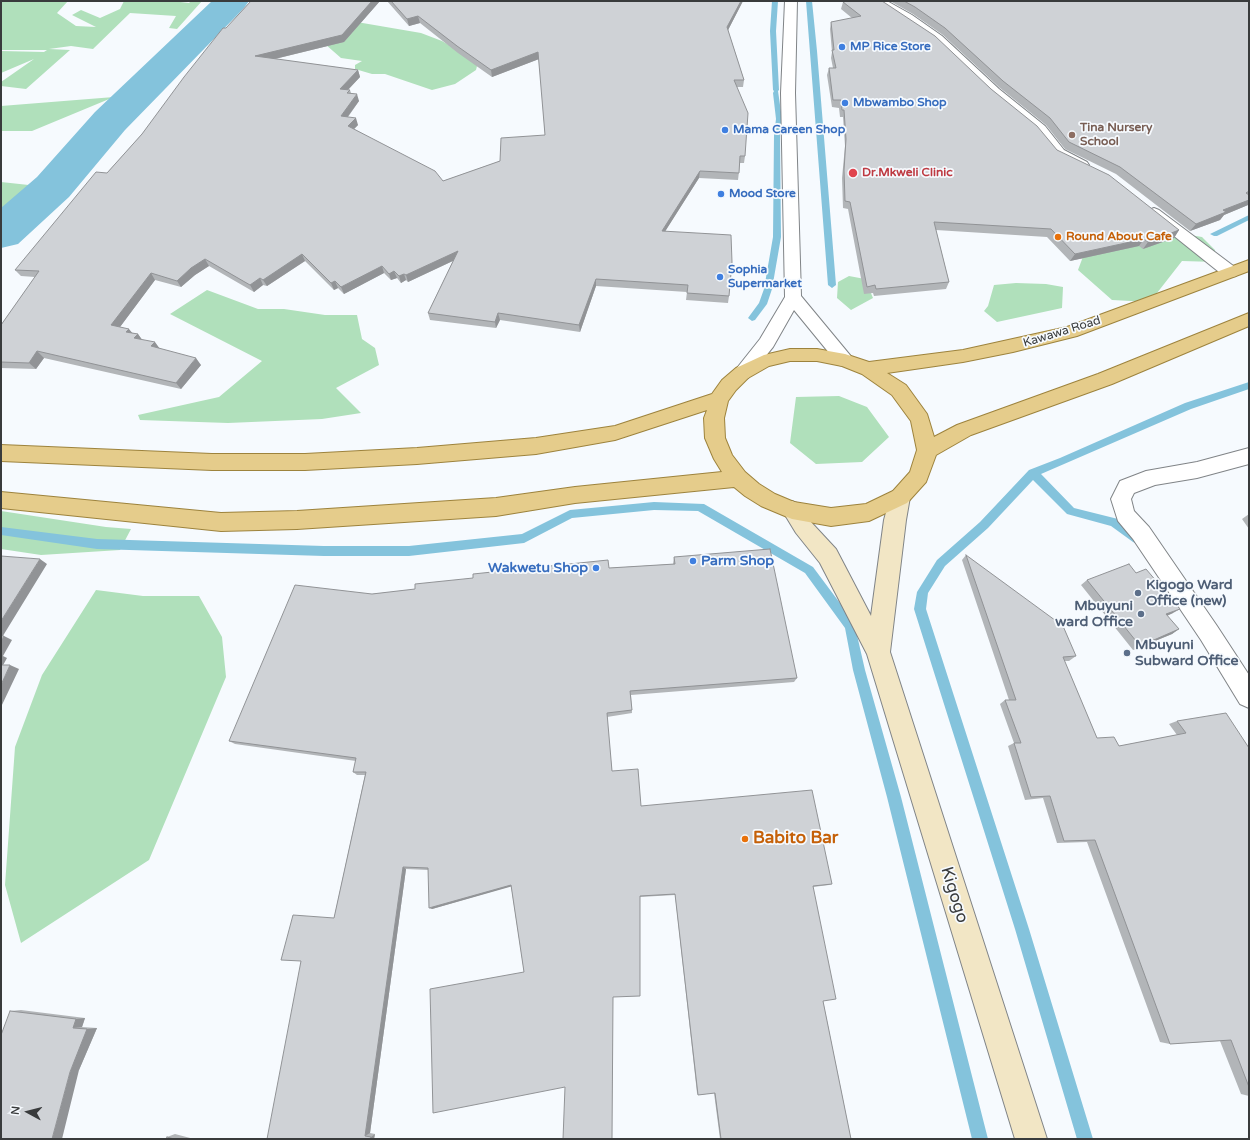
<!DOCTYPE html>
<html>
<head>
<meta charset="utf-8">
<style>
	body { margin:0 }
	#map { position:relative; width:1250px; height:1140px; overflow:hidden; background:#f6fafe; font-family:"Varela Round",sans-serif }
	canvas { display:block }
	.frame { position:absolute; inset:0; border:2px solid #393b3c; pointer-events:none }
	.north { position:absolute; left:8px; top:1092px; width:40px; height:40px; -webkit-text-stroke:3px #f6fafe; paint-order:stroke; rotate:277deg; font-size:11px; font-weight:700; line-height:16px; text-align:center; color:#393b3c }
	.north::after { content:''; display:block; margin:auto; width:14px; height:18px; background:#393b3c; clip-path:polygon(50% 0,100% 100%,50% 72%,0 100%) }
</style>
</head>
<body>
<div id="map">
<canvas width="1250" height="1140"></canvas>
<div class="frame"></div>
<div class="north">N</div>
</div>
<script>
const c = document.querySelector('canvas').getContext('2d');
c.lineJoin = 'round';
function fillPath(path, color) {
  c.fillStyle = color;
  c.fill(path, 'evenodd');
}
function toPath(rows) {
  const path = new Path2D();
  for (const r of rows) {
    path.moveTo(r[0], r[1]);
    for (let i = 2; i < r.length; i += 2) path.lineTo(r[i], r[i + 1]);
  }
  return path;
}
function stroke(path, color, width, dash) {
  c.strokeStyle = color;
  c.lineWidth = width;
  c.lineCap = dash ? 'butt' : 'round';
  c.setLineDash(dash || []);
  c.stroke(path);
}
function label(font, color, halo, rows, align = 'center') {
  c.font = font + ' "Varela Round",sans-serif';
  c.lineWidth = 3.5;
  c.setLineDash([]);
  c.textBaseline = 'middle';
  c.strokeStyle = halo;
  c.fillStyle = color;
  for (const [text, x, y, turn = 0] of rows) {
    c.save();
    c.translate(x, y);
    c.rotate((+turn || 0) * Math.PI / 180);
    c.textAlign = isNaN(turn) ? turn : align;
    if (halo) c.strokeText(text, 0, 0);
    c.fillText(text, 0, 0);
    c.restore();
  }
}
const green = toPath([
	[1,1,68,1,57,13,76,26,96,27,72,15,81,10,100,18,120,9,124,1,172,1,189,3,191,1,202,1,177,29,169,28,176,16,130,13,93,49,71,46,49,49,70,50,26,89,1,86,1,82,34,59,1,73,1,51,44,52,47,50,1,50],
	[345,20,421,33,442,41,478,62,476,70,455,84,432,90,385,74,372,74,355,69,355,65,362,61,341,58,325,44],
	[114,97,32,131,1,131,1,106],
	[1,182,38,186,1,222],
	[1160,230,1202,237,1215,250,1216,262,1182,261,1150,302,1112,300,1078,270,1084,254],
	[849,276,865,279,873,298,851,310,837,298,838,282],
	[1016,283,1046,284,1063,287,1062,308,997,322,984,311,988,306,994,285],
	[207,290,258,309,284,309,325,315,357,315,362,339,375,348,379,365,336,388,361,413,322,419,228,423,140,420,138,415,219,397,262,361,170,314],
	[839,396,867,407,889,437,862,462,816,464,790,443,796,397],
	[1,511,106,527,131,529,120,550,41,555,1,549],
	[96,590,143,596,199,596,222,637,226,677,149,860,21,943,5,885,15,747,42,675]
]);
const stream = toPath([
	[772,1,778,1,776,31,779,90,778,91,782,119,780,135,781,237,772,289,767,304,755,320,752,321,748,318,759,303,764,289,773,237,774,135,776,119,773,93,774,91,773,90,770,31,772,1],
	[806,1,812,1,817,51,836,285,832,288,828,285,806,1],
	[1249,215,1249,220,1217,236,1214,236,1210,234,1249,215],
	[1249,382,1249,389,1191,409,1041,474,1074,508,1118,519,1141,536,1142,539,1141,542,1137,544,1133,542,1111,526,1067,514,1033,480,988,528,945,566,928,593,926,609,1029,929,1093,1139,1077,1139,1015,929,914,609,917,592,937,560,980,522,1029,470,1060,458,1185,403,1249,382],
	[654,502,704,504,813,567,854,622,865,670,901,797,988,1139,972,1139,887,797,853,670,845,628,805,573,698,511,654,510,572,518,524,543,409,556,324,556,97,549,1,535,1,527,97,539,324,546,409,546,522,534,570,510,654,502]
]);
const river = toPath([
	[212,1,249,1,244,8,125,130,69,197,18,244,1,248,1,208,37,177,95,112,212,1]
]);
const minor = toPath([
	[873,1,887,1,912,15,942,36,999,89,1045,126,1064,150,1087,162,1089,165,1087,168,1082,169,1077,168,1054,156,1035,132,989,95,934,42,873,1],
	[1154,208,1159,210,1236,268,1238,272,1236,276,1230,277,1224,276,1149,216,1146,213,1149,210,1154,208],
	[1249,448,1249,464,1197,478,1155,485,1134,493,1131,499,1134,511,1149,527,1217,626,1249,675,1249,708,1240,704,1201,640,1133,539,1118,521,1111,499,1120,481,1146,471,1197,462,1249,448]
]);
const tertiary = toPath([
	[785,1,797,1,795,93,801,296,854,360,851,365,845,366,839,365,794,310,773,347,748,378,742,380,736,378,733,373,760,339,785,297,781,93,785,1]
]);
const secondary = toPath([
	[900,489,907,491,910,497,906,520,890,652,1047,1139,1015,1139,867,654,820,563,796,533,782,510,785,504,792,501,799,504,810,521,836,549,871,616,884,520,890,497,893,491,900,489]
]);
const primary = toPath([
	[1249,260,1249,271,1077,336,1013,352,963,362,887,373,906,385,927,414,934,437,957,425,1098,374,1249,313,1249,326,1112,384,971,435,936,455,926,482,907,503,869,521,831,526,792,519,761,506,745,496,734,487,575,503,496,516,297,529,221,531,1,508,1,492,221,513,297,511,496,498,575,487,722,472,714,459,705,438,704,418,707,410,615,440,536,454,417,464,305,470,212,470,1,461,1,445,212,454,305,454,417,448,536,438,615,426,712,394,722,380,736,368,764,355,790,349,817,349,845,354,869,362,963,350,1067,327,1249,260],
	[790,361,817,361,842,366,862,374,892,395,911,421,917,450,910,472,893,491,866,504,831,508,794,502,775,494,759,484,745,472,732,455,725,438,724,418,728,401,736,390,748,378,769,366,790,361]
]);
const wall = toPath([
	[251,1,380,1,344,42,275,59,358,70,360,77,348,90,350,90,351,93,359,101,348,117,358,125,354,129,443,181,500,161,545,135,539,59,492,77,458,53,420,23,409,26,387,1,743,1,728,30,744,80,743,87,737,87,745,156,744,163,740,163,738,180,699,178,665,231,729,296,728,303,686,300,687,292,596,286,580,332,500,320,496,328,430,320,428,313,453,261,408,282,406,280,401,283,397,278,391,280,384,273,344,294,338,288,334,290,305,261,267,286,263,285,254,292,209,266,195,275,181,287,155,280,120,327,132,333,138,334,142,340,159,348,201,365,181,389,44,358,36,369,1,368,1,325,35,277,21,276,15,270,107,173,142,134,226,28],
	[841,1,882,1,991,89,1057,150,1179,230,1174,238,1143,249,1139,246,1070,261,1047,237,936,230,949,282,946,289,874,296,873,293,864,294,848,209,843,208,842,178,845,146,843,117,840,117,839,108,832,107,827,75,829,68,833,68,831,58,832,52,830,29,831,22,852,18,841,9,843,2],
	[890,1,1249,1,1248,205,1224,215,1220,220,1190,231,1116,174,1065,149,1046,125,1000,88,943,35,913,14],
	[1249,514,1249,529,1242,519],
	[966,555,1076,656,1069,661,1064,661,1097,738,1119,746,1177,735,1169,724,1177,721,1249,748,1249,1096,1241,1094,1220,1041,1170,1044,1160,1042,1087,842,1057,843,1043,798,1025,800,1008,746,1014,743,1000,704,1005,700,1009,700,962,560],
	[674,557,797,678,794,682,631,695,632,713,607,717,612,771,641,806,832,884,829,885,813,887,823,1001,851,1139,720,1139,714,1093,698,1095,697,1093,675,895,640,897,613,997,565,1087,524,972,511,886,432,909,428,870,406,869,370,1133,375,1134,374,1139,267,1139,334,918,365,775,357,775,353,772,356,761,235,744,229,741,372,594,609,568,673,564],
	[1087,580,1173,613,1167,616,1179,629,1172,634,1133,650,1081,585],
	[21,1010,85,1018,82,1027,97,1028,79,1070,10,1011],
	[175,1134,194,1139,166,1139,167,1137]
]);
const shadedWall = toPath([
	[372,1,380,1,344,42,258,63,255,56],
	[741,1,743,1,726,34,727,27],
	[418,16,420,23,409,26,407,19],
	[538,52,539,59,492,77,491,70],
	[358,70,360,77,342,96,340,89],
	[357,94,359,101,343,123,341,116],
	[356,118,358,125,350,133,348,126],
	[700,171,699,178,661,238,662,231],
	[1249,200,1249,204,1248,205,1224,215,1220,220,1190,231,1196,224,1223,210],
	[1179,230,1174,238,1143,249,1148,242],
	[1144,239,1139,246,1070,261,1075,254],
	[458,251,459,258,408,282,406,275],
	[302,254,305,261,267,286,263,280],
	[205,259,209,266,195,275,181,287,177,281,191,268],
	[382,266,384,273,344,294,341,287],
	[394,271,397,278,391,280,389,274],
	[151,273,155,280,117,331,111,325],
	[404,274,406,280,401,283,399,276],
	[260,278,263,285,254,292,250,285],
	[596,279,596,286,580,332,579,325],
	[335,281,338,288,334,290,331,283],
	[498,313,500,320,496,328,495,322],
	[129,329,134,335,126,332],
	[138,334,143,341,134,338],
	[155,342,160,349,151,346],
	[37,351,44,358,36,369,29,363],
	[196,358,201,365,181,389,176,383],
	[40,559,47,564,1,639,1,621],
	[1180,609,1173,613,1159,619,1166,614],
	[1179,629,1172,634,1133,650,1140,646],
	[4,636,12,640,3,656,7,658,1,669,1,640],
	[10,665,19,669,1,707,1,685],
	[403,867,406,869,370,1133,365,1136],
	[511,885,513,886,432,909,429,908],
	[85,1018,82,1027,73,1028,76,1019],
	[97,1028,79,1070,62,1139,52,1139,70,1072,87,1029],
	[375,1134,374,1139,370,1139,371,1137]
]);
const building = toPath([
	[251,1,372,1,342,35,255,56,358,70,340,89,350,90,347,93,357,94,341,116,356,118,348,126,435,171,443,181,500,161,501,138,545,135,538,52,491,70,457,46,418,16,407,19,391,1,741,1,727,27,744,80,734,80,748,113,745,156,740,156,739,173,700,171,662,231,731,235,732,262,729,296,687,293,688,285,596,279,579,325,498,313,495,322,428,313,458,251,406,275,404,274,399,276,394,271,389,274,382,266,341,287,335,281,331,283,302,254,263,280,260,278,250,285,205,259,191,268,177,281,151,273,111,325,129,329,126,332,138,334,134,338,155,342,151,346,196,358,176,383,37,351,29,363,1,362,1,325,39,271,15,270,96,172,107,173,142,134,184,77,223,28,226,28,251,1],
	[848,1,882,1,935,36,991,89,1037,126,1057,150,1109,175,1179,230,1148,242,1144,239,1075,254,1051,229,934,222,949,282,876,289,875,285,867,287,850,202,845,201,844,170,846,139,844,110,842,110,841,100,833,100,829,68,836,68,832,50,834,50,831,22,861,16,843,2,848,1],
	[904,1,1249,1,1249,191,1246,193,1249,195,1249,200,1223,210,1226,212,1196,224,1120,167,1069,142,1050,118,1003,81,945,28,915,7,904,1],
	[770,549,797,678,630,691,632,710,607,713,612,771,638,769,641,806,812,790,832,884,813,886,836,999,823,1001,851,1139,721,1139,715,1093,698,1095,675,894,640,896,640,996,613,997,612,1139,563,1139,565,1087,433,1113,430,989,524,972,511,885,429,908,428,868,403,867,365,1136,371,1137,370,1139,267,1139,301,961,281,960,293,915,334,918,366,772,353,772,356,758,229,741,295,585,372,594,415,589,415,584,473,578,473,574,608,560,609,568,675,564,674,557,770,549],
	[966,555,1063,626,1076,656,1063,657,1097,738,1114,737,1119,746,1186,733,1177,721,1226,713,1249,748,1249,1087,1231,1040,1170,1044,1095,840,1064,841,1050,796,1031,797,1014,743,1021,743,1005,700,1016,700,966,555],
	[1,556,40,559,1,621,1,556],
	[1129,564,1136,573,1146,569,1180,609,1166,614,1179,629,1140,646,1087,580,1129,564],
	[1,636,4,636,1,640,1,636],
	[1,665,10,665,1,685,1,665],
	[10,1011,76,1019,73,1028,87,1029,70,1072,52,1139,1,1139,1,1035,10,1011],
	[167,1137,174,1139,166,1139,167,1137]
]);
const markers = [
	[842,47,4,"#3f7fe0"],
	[845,103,4,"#3f7fe0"],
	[725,130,4,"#3f7fe0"],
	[1072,135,4,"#8d6e63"],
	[853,173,5,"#e0444e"],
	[721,194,4,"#3f7fe0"],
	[1058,237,4,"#e8710a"],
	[720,277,4,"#3f7fe0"],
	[693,561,4,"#3f7fe0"],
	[596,568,4,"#3f7fe0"],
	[1138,593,4,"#5c6f8a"],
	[1141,614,4,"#5c6f8a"],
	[1127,653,4,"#5c6f8a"],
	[745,839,4,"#e8710a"]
];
const farShopnames = [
	["MP Rice Store",850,47],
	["Mbwambo Shop",853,103],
	["Mama Careen Shop",733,130],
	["Mood Store",729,194],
	["Sophia",728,270],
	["Supermarket",728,284]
];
const farEducationnames = [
	["Tina Nursery",1080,128],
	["School",1080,142]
];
const farHealthnames = [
	["Dr.Mkweli Clinic",862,173]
];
const farFoodnames = [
	["Round About Cafe",1066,237]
];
const farStreetnames = [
	["Kawawa Road",1062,332,-17]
];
const shopNames = [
	["Parm Shop",701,561],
	["Wakwetu Shop",588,568,"right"]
];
const serviceNames = [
	["Kigogo Ward",1146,585],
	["Office (new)",1146,601],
	["Mbuyuni",1133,606,"right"],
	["ward Office",1133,622,"right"],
	["Mbuyuni",1135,645],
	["Subward Office",1135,661]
];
const nearFoodnames = [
	["Babito Bar",753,839]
];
const nearStreetnames = [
	["Kigogo",954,895,73]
];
fillPath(green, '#b0e0bb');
fillPath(stream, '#84c3dc');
fillPath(river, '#84c3dc');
stroke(minor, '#808487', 2);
stroke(tertiary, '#808487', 2);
stroke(secondary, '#808487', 2);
stroke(primary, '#9d833d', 2);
fillPath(minor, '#fff');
fillPath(tertiary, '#fff');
fillPath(secondary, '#f2e6c5');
fillPath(primary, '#e5cc8b');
fillPath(wall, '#b2b5b8');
fillPath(shadedWall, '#919396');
fillPath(building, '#cfd2d6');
stroke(building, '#919396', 1);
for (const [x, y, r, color] of markers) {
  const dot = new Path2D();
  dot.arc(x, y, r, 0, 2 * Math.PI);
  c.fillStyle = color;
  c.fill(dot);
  stroke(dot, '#f6fafe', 1.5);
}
label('bold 12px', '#366cbe', '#f6fafe', farShopnames, 'left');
label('bold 12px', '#785e54', '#f6fafe', farEducationnames, 'left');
label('bold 12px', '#be3a42', '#f6fafe', farHealthnames, 'left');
label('bold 12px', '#c56008', '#f6fafe', farFoodnames, 'left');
label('12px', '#393b3c', '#f6fafe', farStreetnames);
label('bold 14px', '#366cbe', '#f6fafe', shopNames, 'left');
label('bold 14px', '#4e5e75', '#f6fafe', serviceNames, 'left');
label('bold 17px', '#c56008', '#f6fafe', nearFoodnames, 'left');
label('17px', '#393b3c', '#f6fafe', nearStreetnames);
</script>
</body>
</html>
